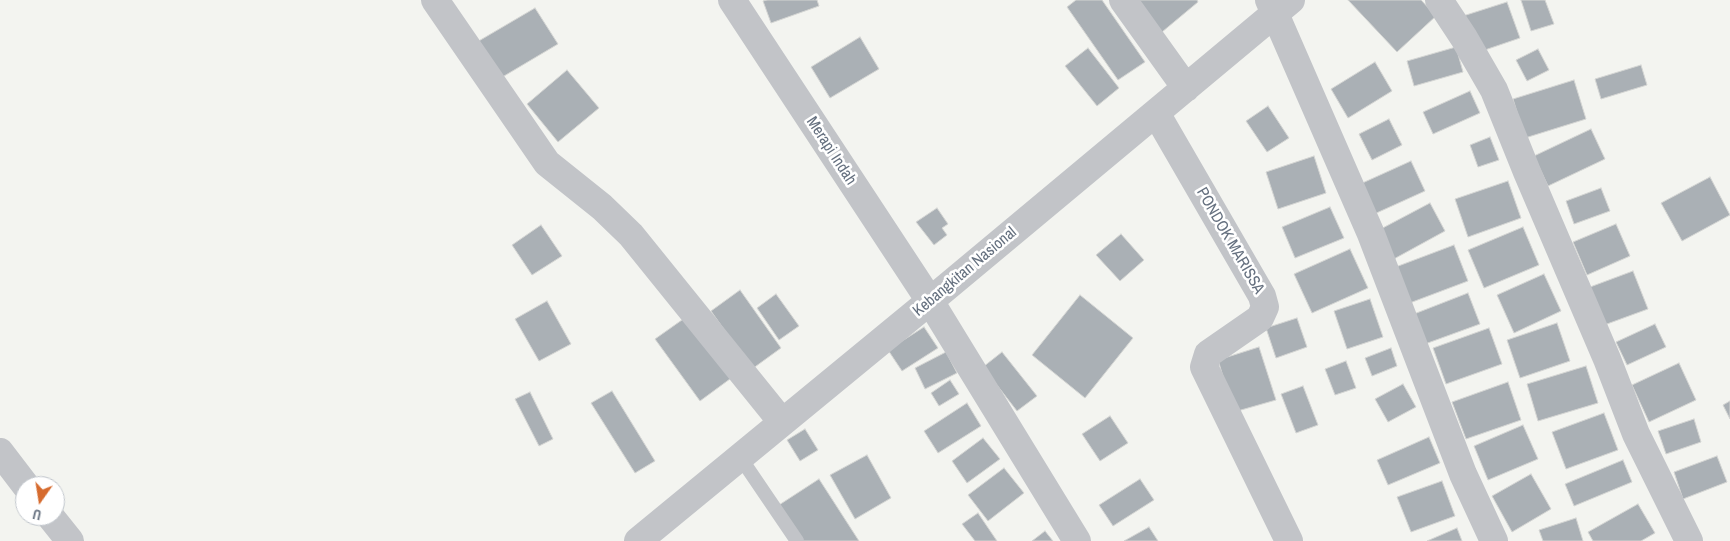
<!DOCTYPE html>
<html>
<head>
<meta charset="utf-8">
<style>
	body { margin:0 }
	#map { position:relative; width:1730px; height:541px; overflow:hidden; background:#f3f4f0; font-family:"Archivo Narrow",sans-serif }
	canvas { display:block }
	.north { position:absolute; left:15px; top:476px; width:50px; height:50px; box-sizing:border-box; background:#fff; border:1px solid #c1c6cc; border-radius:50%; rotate:193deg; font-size:14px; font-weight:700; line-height:20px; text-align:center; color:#65707f }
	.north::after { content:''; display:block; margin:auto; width:18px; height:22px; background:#d66b2e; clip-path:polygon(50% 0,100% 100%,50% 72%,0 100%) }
</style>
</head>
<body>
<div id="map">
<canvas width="1730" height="541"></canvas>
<div class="north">U</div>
</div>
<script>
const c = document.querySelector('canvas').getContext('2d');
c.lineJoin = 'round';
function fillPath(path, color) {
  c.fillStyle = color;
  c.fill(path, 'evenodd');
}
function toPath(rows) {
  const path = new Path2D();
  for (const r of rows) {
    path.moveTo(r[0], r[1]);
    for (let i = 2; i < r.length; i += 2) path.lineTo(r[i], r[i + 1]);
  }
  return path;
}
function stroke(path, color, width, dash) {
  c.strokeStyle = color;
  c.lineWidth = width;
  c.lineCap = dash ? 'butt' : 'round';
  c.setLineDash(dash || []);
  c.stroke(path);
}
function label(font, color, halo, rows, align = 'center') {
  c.font = font + ' "Archivo Narrow",sans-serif';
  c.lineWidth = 5;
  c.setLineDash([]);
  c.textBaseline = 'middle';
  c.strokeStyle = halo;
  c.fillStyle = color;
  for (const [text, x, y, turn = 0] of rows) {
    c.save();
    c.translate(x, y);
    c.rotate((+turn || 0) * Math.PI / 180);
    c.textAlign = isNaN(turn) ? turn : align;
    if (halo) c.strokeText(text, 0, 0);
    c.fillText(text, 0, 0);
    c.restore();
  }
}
const building = toPath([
	[767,0,817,0,819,6,771,23,763,1,767,0],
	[1076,0,1102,0,1145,62,1118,80,1067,7,1076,0],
	[1130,0,1197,0,1198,2,1156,37,1130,0],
	[1348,0,1421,0,1436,16,1397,52,1348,0],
	[1521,0,1545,0,1554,24,1531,31,1521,0],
	[1507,2,1520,38,1476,53,1463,16,1507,2],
	[535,8,558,44,499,79,477,42,535,8],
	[860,37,879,69,830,98,811,67,860,37],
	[1456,47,1463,72,1414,86,1407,61,1456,47],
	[1088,48,1119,88,1097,106,1065,66,1088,48],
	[1538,49,1549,70,1527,81,1516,60,1538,49],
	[1375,62,1392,91,1348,118,1331,89,1375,62],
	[1641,65,1647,85,1601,99,1595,79,1641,65],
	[567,70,599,108,558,142,527,104,567,70],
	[1574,80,1586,119,1525,138,1513,99,1574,80],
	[1470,91,1480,113,1433,134,1423,112,1470,91],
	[1268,106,1289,138,1267,152,1246,121,1268,106],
	[1389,119,1402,145,1372,160,1359,134,1389,119],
	[1591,129,1605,159,1548,186,1534,156,1591,129],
	[1490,137,1499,160,1478,167,1470,145,1490,137],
	[1314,156,1326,193,1278,209,1266,172,1314,156],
	[1411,161,1425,191,1372,215,1358,185,1411,161],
	[1710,177,1730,215,1682,241,1661,203,1710,177],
	[1508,181,1521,218,1468,237,1455,199,1508,181],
	[1601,188,1610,211,1574,224,1566,201,1601,188],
	[1430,203,1445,231,1392,260,1377,231,1430,203],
	[1330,207,1344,238,1295,258,1282,227,1330,207],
	[937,208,948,224,942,228,947,235,934,245,916,222,937,208],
	[1616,224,1630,256,1587,275,1573,242,1616,224],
	[541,225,562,256,532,275,512,245,541,225],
	[1523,227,1539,265,1484,288,1468,250,1523,227],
	[1121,234,1144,260,1120,281,1096,255,1121,234],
	[1454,245,1468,281,1407,304,1393,268,1454,245],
	[1350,249,1368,288,1312,313,1294,274,1350,249],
	[1633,271,1648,309,1596,328,1582,290,1633,271],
	[1544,274,1561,311,1514,333,1497,295,1544,274],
	[740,290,781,348,752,369,711,311,740,290],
	[1468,293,1480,324,1425,344,1414,314,1468,293],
	[776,294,799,326,779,340,757,308,776,294],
	[1080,295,1133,338,1085,398,1032,355,1080,295],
	[1370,299,1383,337,1347,349,1334,311,1370,299],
	[547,301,571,344,539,361,515,319,547,301],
	[689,315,734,376,700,401,655,339,689,315],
	[1297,318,1307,347,1276,358,1266,328,1297,318],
	[1557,323,1570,361,1520,378,1507,340,1557,323],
	[1655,324,1666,347,1627,365,1616,342,1655,324],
	[924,327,938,348,902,371,888,350,924,327],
	[1489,328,1502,364,1446,384,1433,348,1489,328],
	[1259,347,1276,400,1234,412,1218,360,1259,347],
	[1391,348,1397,366,1372,376,1365,358,1391,348],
	[946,352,957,373,925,389,915,368,946,352],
	[1002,352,1037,396,1017,411,983,367,1002,352],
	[1346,361,1356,388,1335,395,1325,369,1346,361],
	[1679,363,1696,400,1649,422,1632,385,1679,363],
	[1586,366,1598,403,1538,421,1527,384,1586,366],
	[950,380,959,394,939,406,931,393,950,380],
	[1508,382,1521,420,1466,439,1452,402,1508,382],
	[1403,384,1416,407,1388,422,1375,399,1403,384],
	[1303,386,1318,425,1296,433,1281,394,1303,386],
	[612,391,655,461,635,473,591,403,612,391],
	[530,392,553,439,539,446,515,399,530,392],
	[1730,401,1730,419,1723,405,1730,401],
	[967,403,981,426,938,453,924,431,967,403],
	[1604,413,1618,450,1566,469,1552,432,1604,413],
	[1110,416,1128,443,1100,461,1082,434,1110,416],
	[1694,419,1701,442,1666,454,1658,431,1694,419],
	[1523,425,1538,459,1488,480,1474,446,1523,425],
	[805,429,818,450,800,461,787,440,805,429],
	[1429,437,1440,463,1388,485,1377,460,1429,437],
	[983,438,1000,459,967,483,952,461,983,438],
	[867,455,891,498,855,519,830,475,867,455],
	[1717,456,1727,482,1683,499,1674,472,1717,456],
	[1623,460,1632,482,1574,506,1565,484,1623,460],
	[1004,468,1024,493,988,521,968,495,1004,468],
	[1531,474,1551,509,1512,532,1492,496,1531,474],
	[819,479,859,541,802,541,779,505,819,479],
	[1140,479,1154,500,1113,526,1099,505,1140,479],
	[1442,481,1455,516,1411,532,1397,497,1442,481],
	[1638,504,1655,533,1641,541,1593,541,1588,532,1638,504],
	[978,513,997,541,975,541,962,524,978,513],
	[1576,518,1583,541,1543,541,1539,530,1576,518],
	[1149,527,1158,541,1124,541,1149,527],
	[1457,528,1462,541,1427,541,1457,528],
	[1045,531,1053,541,1032,541,1045,531]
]);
const service = toPath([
	[740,457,797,541]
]);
const minor = toPath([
	[435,0,547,163,602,207,631,235,782,422],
	[732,0,930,301,1077,541],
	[1123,0,1186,88],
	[1269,0,1371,234,1463,474,1494,541],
	[1439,0,1464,38,1494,90,1527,172,1607,359,1636,434,1689,541],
	[1156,113,1262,296,1265,307,1260,318,1208,354,1204,367,1289,541],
	[0,452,26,486],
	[50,516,70,541],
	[638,541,930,301,1291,0]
]);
const streetNames = [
	["Merapi Indah",831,151,57],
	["PONDOK MARISSA",1230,241,60],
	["Kebangkitan Nasional",965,272,-40]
];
fillPath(building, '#aab0b5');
stroke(building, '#d4d5d3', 1);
stroke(service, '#c2c4c8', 14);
stroke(minor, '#c2c4c8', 28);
label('16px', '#65707f', '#fff', streetNames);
</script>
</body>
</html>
